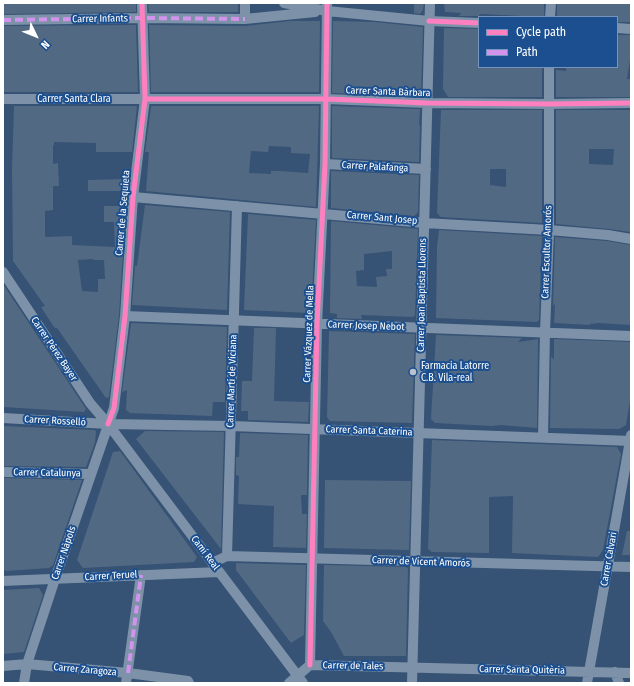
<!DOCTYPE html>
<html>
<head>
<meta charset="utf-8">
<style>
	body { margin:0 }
	#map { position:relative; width:634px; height:686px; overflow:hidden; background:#365274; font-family:"Fira Sans Condensed",sans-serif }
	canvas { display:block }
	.frame { position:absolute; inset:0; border:4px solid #fff; pointer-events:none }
	.legend { position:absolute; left:478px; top:16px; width:140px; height:52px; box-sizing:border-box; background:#1b4f8f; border:1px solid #7695bc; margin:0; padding:5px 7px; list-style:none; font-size:12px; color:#fff }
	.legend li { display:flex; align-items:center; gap:8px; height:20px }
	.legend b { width:20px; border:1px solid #7695bc }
	.north { position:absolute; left:16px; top:16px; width:40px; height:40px; -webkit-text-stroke:3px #1b4f8f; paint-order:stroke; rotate:133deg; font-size:11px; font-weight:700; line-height:16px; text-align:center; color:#fff }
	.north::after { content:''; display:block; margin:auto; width:14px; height:18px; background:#fff; clip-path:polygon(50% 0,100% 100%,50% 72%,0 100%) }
</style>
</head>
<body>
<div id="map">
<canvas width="634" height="686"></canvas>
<div class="frame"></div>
<ul class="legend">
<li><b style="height:5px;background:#ff80c0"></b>Cycle path</li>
<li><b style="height:5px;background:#d193ec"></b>Path</li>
</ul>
<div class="north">N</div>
</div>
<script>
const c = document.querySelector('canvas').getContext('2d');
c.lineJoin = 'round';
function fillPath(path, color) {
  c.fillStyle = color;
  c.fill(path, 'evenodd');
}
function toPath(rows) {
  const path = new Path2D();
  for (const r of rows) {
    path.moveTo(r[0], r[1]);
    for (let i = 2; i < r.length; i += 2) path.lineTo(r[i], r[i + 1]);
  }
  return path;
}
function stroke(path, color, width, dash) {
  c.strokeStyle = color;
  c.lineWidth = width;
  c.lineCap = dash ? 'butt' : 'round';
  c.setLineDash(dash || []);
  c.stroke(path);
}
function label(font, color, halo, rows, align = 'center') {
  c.font = font + ' "Fira Sans Condensed",sans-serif';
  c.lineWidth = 4;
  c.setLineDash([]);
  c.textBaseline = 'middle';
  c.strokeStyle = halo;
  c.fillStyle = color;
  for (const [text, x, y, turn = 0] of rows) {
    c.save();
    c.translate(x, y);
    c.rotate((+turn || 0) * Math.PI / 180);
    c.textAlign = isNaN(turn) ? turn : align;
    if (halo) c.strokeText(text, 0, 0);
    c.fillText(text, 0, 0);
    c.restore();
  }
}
const building = toPath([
	[3,3,136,3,136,12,3,14],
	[148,3,238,3,238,12,149,12],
	[414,3,424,3,423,10,420,14,414,13],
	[444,3,544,3,544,17,481,14,479,15,479,16,459,16,461,13,445,12],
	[557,3,631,3,631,22,617,22,617,17,557,17],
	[290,21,320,21,319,92,151,92,149,25,245,26],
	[333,21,375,22,423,27,421,96,332,93],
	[136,25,138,92,3,92,3,26],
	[444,28,479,29,479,67,542,67,542,97,448,97,443,89],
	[617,35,631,35,631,61,630,60,627,79,631,79,631,97,556,97,556,70,566,71,566,67,617,67],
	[14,106,136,106,137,107,132,152,96,152,96,143,54,142,54,145,53,145,53,164,58,163,59,186,53,186,53,210,45,211,45,237,72,236,72,245,115,247,114,222,104,222,104,206,126,206,119,315,109,397,106,398,57,328,55,328,52,324,41,307,45,306,13,261,12,169],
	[93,259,94,260,104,260,105,279,98,279,98,292,82,291,78,260],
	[152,106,319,106,316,207,146,191,149,152,145,152,151,107],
	[269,146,291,147,291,153,310,154,308,173,280,171,271,171,271,174,249,173,251,151,268,152],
	[332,106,420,109,419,125,420,125,419,162,332,158],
	[441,110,542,110,542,223,441,217,437,213],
	[490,169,506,169,506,187,490,185],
	[556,110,631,110,631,232,609,229,556,224],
	[589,149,614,149,613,165,589,164],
	[331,171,419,175,418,212,414,216,331,208],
	[129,179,127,191,88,191,88,180],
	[145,205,230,212,227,310,132,305,135,266,137,266],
	[248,214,316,220,311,313,244,310],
	[331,221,418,229,415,315,413,317,361,315,362,319,337,318,337,314,330,313],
	[392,251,392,269,386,269,387,276,376,277,377,287,357,286,356,271,364,270,364,254],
	[439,230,542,236,539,320,537,322,436,318,437,247],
	[555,237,607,241,631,245,631,325,599,323,590,324,590,325,554,323,555,304,553,306],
	[3,284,86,409,84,412,3,407],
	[131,323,227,327,225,402,213,402,212,416,130,413,126,410,127,390,122,392],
	[254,328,276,328,274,401,309,402,308,422,248,420,248,411,241,411,242,381,252,381],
	[329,331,415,334,412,423,330,421,327,417],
	[436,335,522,338,518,342,538,339,537,428,501,425,492,426,435,423,431,419],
	[554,339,631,342,631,395,626,425,619,429,550,428,551,356,554,360],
	[3,426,94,430,96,431,95,443,86,467,3,466],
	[145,431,224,432,221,549,136,439],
	[240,433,308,435,307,495,301,495,302,514,307,514,306,548,273,547,274,506,238,504,239,476,236,475,236,457,239,457],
	[432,440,617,447,621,454,603,550,598,557,512,553,513,496,489,497,489,553,432,552,428,549],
	[120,451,197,557,194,562,83,568,77,560,113,452],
	[3,478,82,480,53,565,49,568,6,571,3,569],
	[325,480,411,481,409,550,324,548],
	[627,531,631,531,631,555,622,555],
	[236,563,306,565,304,635,291,643,236,570],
	[324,565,406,567,408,569,406,656,344,656,331,632,323,621],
	[39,588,43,595,24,652,3,654,3,590]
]);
const minor = toPath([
	[245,3,245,19,315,12],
	[284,3,327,11,429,21,479,23],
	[550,17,551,3],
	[3,20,143,18,245,19],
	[617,28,631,29],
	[3,99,326,99,427,103,549,104,631,103],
	[325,164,426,169],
	[133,197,424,223,549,230,608,235,631,239],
	[3,272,90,403,108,424,303,683],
	[125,316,631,336],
	[3,418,108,424,231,426,631,441],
	[543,437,545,332,549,230,549,67],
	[3,472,91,474],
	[227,556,237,206],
	[212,563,227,556,631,567],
	[3,581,219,572],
	[310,665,317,324,325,164,327,3],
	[3,666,27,664,128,673,188,681,189,683],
	[615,672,619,683],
	[24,683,27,664,55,579,114,408,125,316,133,197,145,99,142,3],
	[126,683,141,575],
	[289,683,310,665,631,673],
	[412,683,430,3],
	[587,683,631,435]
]);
const quiet = toPath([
	[3,20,143,18,245,19],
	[128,673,141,575]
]);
const cycleway = toPath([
	[429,21,479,23],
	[145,99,326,99,427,103,549,104,631,103],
	[108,424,114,408,125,316,133,197,145,99,142,3],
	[310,665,317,324,325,164,327,3]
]);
const markers = [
	[413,372,4,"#b9c2ce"]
];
const streetNames = [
	["Carrer Infants",100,19,-1],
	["Carrer Santa Bàrbara",388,92,2],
	["Carrer Santa Clara",74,99],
	["Carrer Palafanga",375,167,3],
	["Carrer de la Sequieta",123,213,-85],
	["Carrer Sant Josep",382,218,5],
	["Carrer Escultor Amorós",547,252,-88],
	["Carrer Joan Baptista Llorens",422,295,-89],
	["Carrer Josep Nebot",366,326,2],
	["Carrer Vázquez de Mella",309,334,-88],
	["Carrer Pérez Bayer",54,349,56],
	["Carrer Martí de Viciana",232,381,-88],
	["Carrer Rosselló",55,421,3],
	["Carrer Santa Caterina",369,431,2],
	["Carrer Catalunya",47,473,1],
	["Carrer Nàpols",64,553,-71],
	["Camí Real",205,553,53],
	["Carrer Calvari",609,559,-80],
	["Carrer de Vicent Amorós",421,562,2],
	["Carrer Teruel",111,576,-3],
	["Carrer de Tales",353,666,1],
	["Carrer Zaragoza",85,670,5],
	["Carrer Santa Quitèria",522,670,1]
];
const poiNames = [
	["Farmacia Latorre",421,366],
	["C.B. Vila-real",421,378]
];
fillPath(building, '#526984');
stroke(minor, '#7d92a8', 10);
stroke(quiet, '#d193ec', 4, [8, 4]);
stroke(cycleway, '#ff80c0', 5);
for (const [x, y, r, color] of markers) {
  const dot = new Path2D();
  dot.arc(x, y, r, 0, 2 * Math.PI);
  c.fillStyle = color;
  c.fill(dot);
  stroke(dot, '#1b4f8f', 1.5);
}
label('10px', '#fff', '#1b4f8f', streetNames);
label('10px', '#fff', '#1b4f8f', poiNames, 'left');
</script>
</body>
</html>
